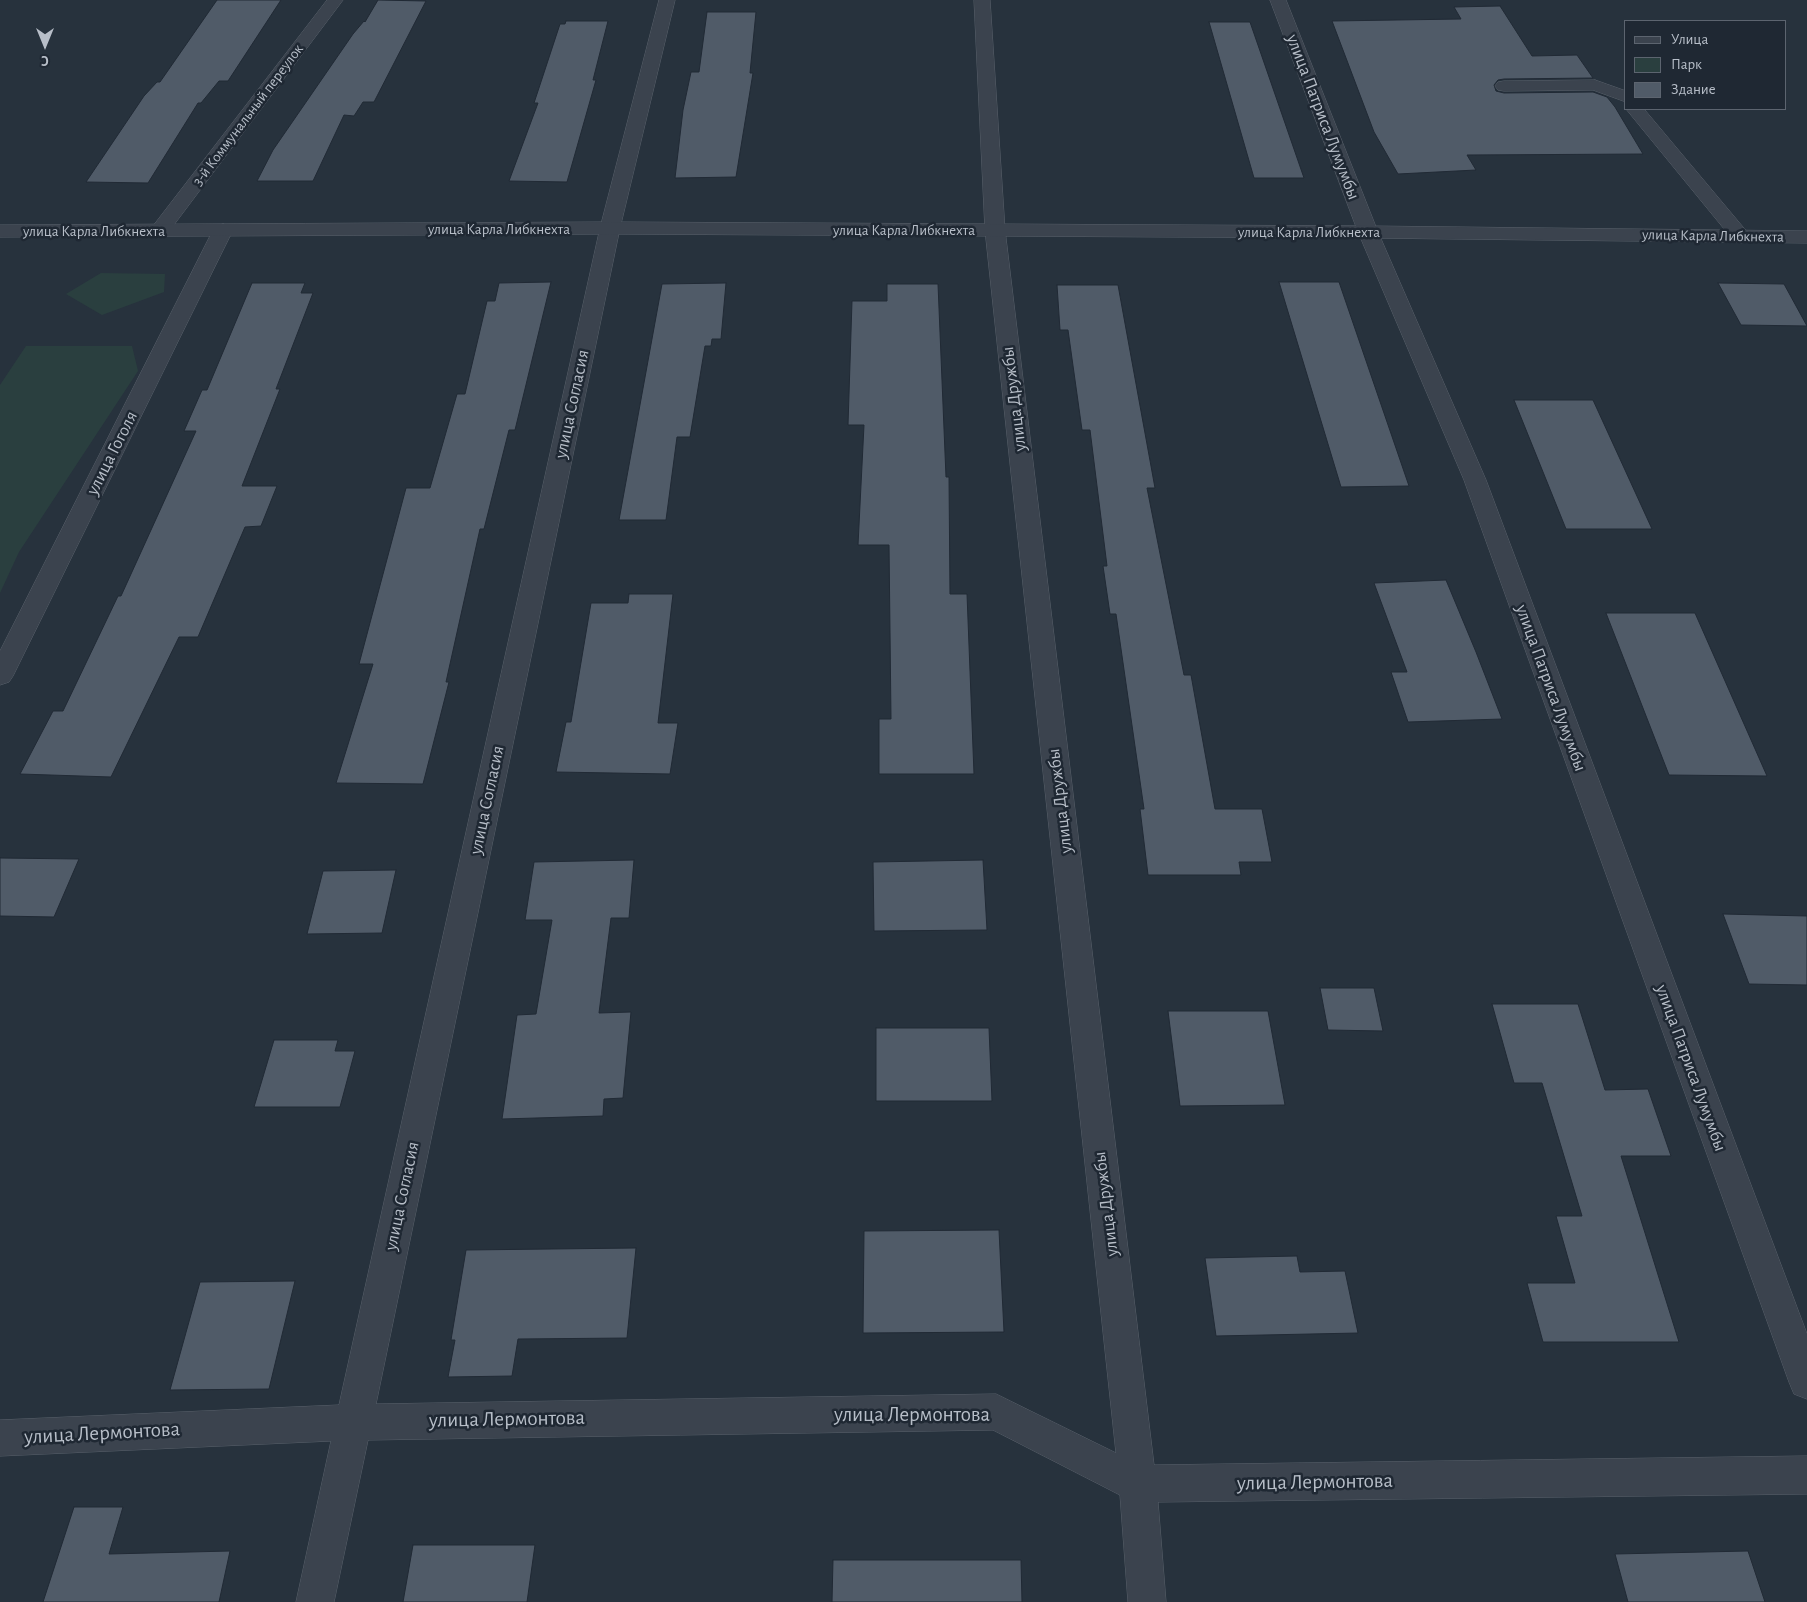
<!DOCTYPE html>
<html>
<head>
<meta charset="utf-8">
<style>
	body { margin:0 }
	#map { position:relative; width:1807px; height:1602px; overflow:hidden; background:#27323d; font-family:"Alegreya Sans",sans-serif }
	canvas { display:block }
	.legend { position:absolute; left:1624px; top:20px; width:162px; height:90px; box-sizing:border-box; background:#1f2833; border:1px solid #5c646f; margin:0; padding:6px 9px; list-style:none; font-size:15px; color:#b7bec8 }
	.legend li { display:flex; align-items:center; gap:10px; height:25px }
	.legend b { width:25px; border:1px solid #5c646f }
	.north { position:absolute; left:20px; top:20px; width:50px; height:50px; -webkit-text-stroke:4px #1f2833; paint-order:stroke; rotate:180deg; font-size:14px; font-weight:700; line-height:20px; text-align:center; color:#b7bec8 }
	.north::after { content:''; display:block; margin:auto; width:18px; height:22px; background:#b7bec8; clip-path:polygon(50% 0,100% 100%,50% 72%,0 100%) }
</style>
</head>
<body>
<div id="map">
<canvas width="1807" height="1602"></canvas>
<ul class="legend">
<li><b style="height:6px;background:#3b434e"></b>Улица</li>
<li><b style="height:14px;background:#2a3f3f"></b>Парк</li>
<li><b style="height:14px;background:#505b68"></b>Здание</li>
</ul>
<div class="north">С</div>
</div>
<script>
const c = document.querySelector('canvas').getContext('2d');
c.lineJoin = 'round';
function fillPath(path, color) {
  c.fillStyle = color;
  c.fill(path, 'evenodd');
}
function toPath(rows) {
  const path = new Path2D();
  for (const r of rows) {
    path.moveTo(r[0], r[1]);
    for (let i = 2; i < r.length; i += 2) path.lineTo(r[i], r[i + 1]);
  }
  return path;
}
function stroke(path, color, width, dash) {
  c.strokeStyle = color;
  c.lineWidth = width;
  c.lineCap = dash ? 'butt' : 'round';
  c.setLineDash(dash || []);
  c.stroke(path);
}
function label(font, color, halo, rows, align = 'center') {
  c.font = font + ' "Alegreya Sans",sans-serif';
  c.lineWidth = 5;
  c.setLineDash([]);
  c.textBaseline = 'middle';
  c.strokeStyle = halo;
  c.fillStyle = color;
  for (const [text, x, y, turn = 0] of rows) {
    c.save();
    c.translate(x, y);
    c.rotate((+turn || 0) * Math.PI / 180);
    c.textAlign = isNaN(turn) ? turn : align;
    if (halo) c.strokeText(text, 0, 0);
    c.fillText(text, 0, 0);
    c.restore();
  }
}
const green = toPath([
	[101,273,165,274,164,292,102,315,66,294],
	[26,346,132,346,138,371,19,552,0,593,0,385]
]);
const building = toPath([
	[217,0,281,0,228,81,219,81,201,103,198,103,148,183,86,182,144,96,157,82,160,82,217,0],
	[378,0,426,1,374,102,363,102,354,116,344,115,313,181,257,181,273,150,353,34,364,21,365,22,378,0],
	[1500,6,1532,56,1577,55,1593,78,1504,79,1498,80,1494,85,1496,91,1504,93,1593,92,1607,97,1615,107,1643,154,1467,155,1476,170,1398,174,1374,132,1332,21,1461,19,1454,7,1500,6],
	[707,12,756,12,750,73,753,73,736,177,675,178,683,110,691,72,699,72,707,12],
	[566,21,608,21,593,80,596,80,567,182,509,181,538,103,534,103,560,24,565,24,566,21],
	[1209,22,1250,22,1304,178,1254,178,1209,22],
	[551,282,515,430,509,430,484,529,480,529,446,682,449,682,423,784,336,783,373,664,359,664,406,488,430,488,457,394,465,394,487,301,495,301,499,283,551,282],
	[1279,282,1339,282,1409,486,1341,487,1279,282],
	[252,283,305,283,301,293,313,293,276,389,280,389,242,486,277,486,261,526,245,527,198,637,179,637,111,777,20,774,53,711,63,711,118,596,121,596,196,431,184,431,202,390,207,390,252,283],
	[726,283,721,339,712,339,711,346,705,346,690,437,677,437,666,520,619,520,662,284,726,283],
	[1718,283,1784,284,1807,326,1741,325,1718,283],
	[887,284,938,284,946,477,949,477,950,594,967,594,974,774,879,774,879,719,891,719,889,545,858,545,864,425,848,425,852,301,887,301,887,284],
	[1057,285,1118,285,1155,488,1147,488,1184,675,1191,675,1215,809,1262,809,1272,862,1239,862,1241,875,1148,875,1140,809,1144,809,1116,614,1110,614,1103,566,1107,566,1090,430,1082,430,1068,330,1060,330,1057,285],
	[1514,400,1593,400,1652,529,1566,529,1514,400],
	[1446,580,1476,652,1502,719,1408,722,1391,672,1407,672,1374,583,1446,580],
	[629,594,673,594,658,723,678,723,670,774,556,772,566,722,571,722,591,603,628,603,629,594],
	[1606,613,1695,613,1767,776,1669,775,1606,613],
	[0,858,79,859,54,917,0,916,0,858],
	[634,860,629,918,611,918,599,1013,631,1012,623,1098,604,1099,603,1116,502,1119,517,1015,536,1014,552,920,525,920,534,862,634,860],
	[983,860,987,930,874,931,873,862,983,860],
	[396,870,382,933,307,934,323,871,396,870],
	[1723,914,1807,916,1807,985,1749,984,1723,914],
	[1320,988,1374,988,1383,1031,1328,1030,1320,988],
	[1492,1004,1578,1004,1605,1090,1648,1089,1671,1156,1621,1156,1679,1342,1543,1342,1527,1283,1575,1283,1556,1216,1582,1216,1542,1083,1514,1083,1492,1004],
	[1168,1011,1268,1011,1285,1105,1180,1106,1168,1011],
	[876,1028,989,1028,992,1101,876,1101,876,1028],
	[274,1040,338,1040,335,1051,355,1051,340,1107,254,1107,274,1040],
	[999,1230,1004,1332,863,1333,864,1231,999,1230],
	[636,1248,627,1338,518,1339,512,1376,448,1377,455,1340,451,1340,466,1250,636,1248],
	[1297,1256,1300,1272,1345,1271,1358,1333,1216,1336,1205,1258,1297,1256],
	[295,1281,269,1389,170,1390,200,1282,295,1281],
	[74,1507,123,1507,109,1554,230,1551,219,1602,43,1602,74,1507],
	[413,1545,535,1545,527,1602,403,1602,413,1545],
	[1748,1551,1765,1602,1628,1602,1615,1554,1748,1551],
	[833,1560,1021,1560,1022,1602,832,1602,833,1560]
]);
const service = toPath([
	[1595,80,1626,91,1626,102,1593,90,1504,91,1498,90,1495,86,1498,82,1504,81,1595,80],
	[1626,109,1644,109,1748,233,1751,237,1748,241,1741,243,1734,241,1626,109]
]);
const minor = toPath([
	[327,0,343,0,167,234,160,236,153,234,150,230,153,226,327,0],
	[659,0,675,0,620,228,376,1404,996,1394,1116,1453,985,230,974,0,990,0,1005,230,1154,1465,1807,1456,1807,1494,1158,1502,1166,1602,1128,1602,1120,1495,993,1430,368,1440,334,1602,296,1602,331,1441,0,1456,0,1420,339,1405,600,228,659,0],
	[1270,0,1286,0,1378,232,1486,480,1807,1334,1807,1399,1794,1394,1789,1382,1464,480,1358,232,1270,0],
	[223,224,230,226,233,230,13,676,9,682,0,685,0,651,213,230,216,226,223,224]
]);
const tertiary = toPath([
	[610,222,1368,226,1807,231,1807,243,1368,238,610,234,0,237,0,225,610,222]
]);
const farStreetnames = [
	["3-й Коммунальный переулок",248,115,-53],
	["улица Карла Либкнехта",499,229],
	["улица Карла Либкнехта",904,230],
	["улица Карла Либкнехта",94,231],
	["улица Карла Либкнехта",1309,232],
	["улица Карла Либкнехта",1713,236,1]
];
const streetNames = [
	["улица Патриса Лумумбы",1323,117,69],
	["улица Дружбы",1014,399,-97],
	["улица Согласия",572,404,-78],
	["улица Гоголя",112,453,-63],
	["улица Патриса Лумумбы",1551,688,70],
	["улица Согласия",487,800,-78],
	["улица Дружбы",1060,801,-97],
	["улица Патриса Лумумбы",1691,1068,70],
	["улица Согласия",402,1196,-78],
	["улица Дружбы",1106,1204,-97]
];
const nearStreetnames = [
	["улица Лермонтова",912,1415],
	["улица Лермонтова",507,1419,-1],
	["улица Лермонтова",102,1433,-3],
	["улица Лермонтова",1315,1482,-1]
];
fillPath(green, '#2a3f3f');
fillPath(building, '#505b68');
stroke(building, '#212a35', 1);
stroke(service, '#59616b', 1);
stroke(minor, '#59616b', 1);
stroke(tertiary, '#59616b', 1);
fillPath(service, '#3b434e');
fillPath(minor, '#3b434e');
fillPath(tertiary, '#3b434e');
label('15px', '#b7bec8', '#1f2833', farStreetnames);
label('18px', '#b7bec8', '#1f2833', streetNames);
label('21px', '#b7bec8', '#1f2833', nearStreetnames);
</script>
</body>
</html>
